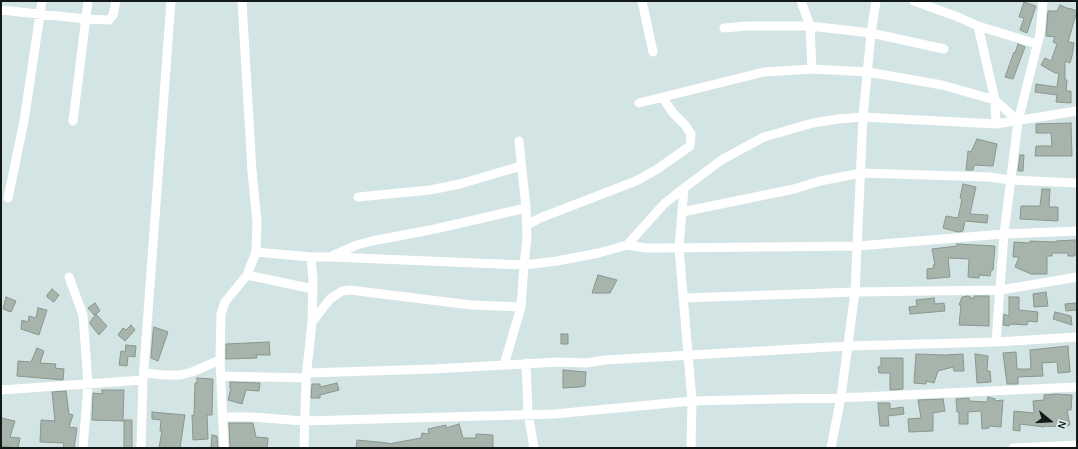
<!DOCTYPE html>
<html>
<head>
<meta charset="utf-8">
<style>
	body { margin:0 }
	#map { position:relative; width:1078px; height:449px; overflow:hidden; background:#d2e4e4; font-family:Karla,sans-serif }
	canvas { display:block }
	.frame { position:absolute; inset:0; border:2px solid #131919; pointer-events:none }
	.north { position:absolute; left:1030px; top:401px; width:40px; height:40px; -webkit-text-stroke:3px #dff2f1; paint-order:stroke; rotate:108deg; font-size:11px; font-weight:700; line-height:16px; text-align:center; color:#131919 }
	.north::after { content:''; display:block; margin:auto; width:14px; height:18px; background:#131919; clip-path:polygon(50% 0,100% 100%,50% 72%,0 100%) }
</style>
</head>
<body>
<div id="map">
<canvas width="1078" height="449"></canvas>
<div class="frame"></div>
<div class="north">N</div>
</div>
<script>
const c = document.querySelector('canvas').getContext('2d');
c.lineJoin = 'round';
function fillPath(path, color) {
  c.fillStyle = color;
  c.fill(path, 'evenodd');
}
function toPath(rows) {
  const path = new Path2D();
  for (const r of rows) {
    path.moveTo(r[0], r[1]);
    for (let i = 2; i < r.length; i += 2) path.lineTo(r[i], r[i + 1]);
  }
  return path;
}
function stroke(path, color, width, dash) {
  c.strokeStyle = color;
  c.lineWidth = width;
  c.lineCap = dash ? 'butt' : 'round';
  c.setLineDash(dash || []);
  c.stroke(path);
}
const building = toPath([
	[1024,2,1036,6,1027,33,1020,30,1024,18,1019,17,1024,2],
	[1060,5,1069,9,1069,8,1077,11,1068,42,1074,43,1072,56,1070,63,1065,61,1065,80,1067,80,1066,91,1071,91,1071,103,1056,102,1057,95,1035,92,1036,84,1057,87,1059,73,1055,73,1041,65,1045,58,1051,61,1057,44,1053,42,1055,37,1046,36,1048,11,1057,11,1060,5],
	[1018,44,1025,47,1013,79,1005,77,1014,52,1015,53,1018,44],
	[1071,123,1072,156,1035,156,1036,146,1052,146,1051,133,1036,133,1036,124,1071,123],
	[977,139,997,144,993,166,974,165,973,170,966,170,968,151,971,152,977,139],
	[1020,155,1024,155,1023,171,1018,171,1020,155],
	[963,184,976,187,970,214,988,215,987,223,965,221,963,231,958,232,943,228,946,216,958,218,962,199,960,198,963,184],
	[1042,189,1050,189,1049,207,1058,207,1058,221,1020,219,1021,206,1040,206,1042,189],
	[1075,240,1075,256,1068,256,1068,253,1052,253,1052,256,1047,256,1047,274,1031,274,1015,267,1019,257,1013,257,1014,242,1030,243,1030,241,1056,242,1056,241,1075,240],
	[957,244,995,246,993,270,991,270,990,276,979,275,979,278,968,277,969,259,948,258,950,277,927,279,927,269,934,268,933,265,935,265,932,249,957,246,957,244],
	[598,275,617,280,610,293,592,293,598,275],
	[52,289,59,295,54,302,47,297,47,295,52,289],
	[1046,292,1048,306,1034,307,1033,294,1046,292],
	[968,296,974,299,974,296,989,296,989,326,959,325,961,305,959,305,962,297,968,296],
	[6,297,16,301,11,312,3,309,6,297],
	[1009,297,1019,297,1019,310,1038,312,1037,322,1028,321,1027,325,1010,324,1009,326,1003,325,1004,314,1009,316,1009,297],
	[934,298,935,304,944,303,945,311,910,314,909,307,917,306,916,300,934,298],
	[95,303,100,311,94,315,88,308,95,303],
	[1076,303,1077,310,1066,311,1065,304,1076,303],
	[38,308,47,310,39,335,21,329,22,320,28,322,29,316,36,318,38,308],
	[1055,312,1071,316,1072,325,1053,319,1055,312],
	[96,314,107,326,99,335,90,324,90,322,96,314],
	[131,325,135,330,125,341,118,335,123,328,126,330,131,325],
	[154,327,168,332,158,361,151,358,153,332,154,327],
	[561,334,568,334,568,344,561,344,561,334],
	[269,342,270,355,256,355,257,358,226,359,226,344,269,342],
	[126,345,136,346,135,357,128,356,127,366,119,365,121,351,125,352,126,345],
	[1068,346,1070,372,1058,373,1057,362,1042,363,1043,376,1018,377,1018,384,1007,384,1003,353,1016,352,1017,369,1031,369,1030,350,1068,346],
	[37,348,44,351,40,363,56,364,55,368,64,369,63,380,17,376,18,361,31,362,37,348],
	[916,354,945,355,963,354,964,371,954,371,953,367,938,371,934,383,926,381,926,384,914,383,916,354],
	[975,354,988,356,987,371,990,371,991,382,977,383,975,354],
	[881,358,903,358,903,389,890,390,890,373,879,373,878,367,881,366,881,358],
	[563,370,586,372,585,386,580,387,563,388,563,370],
	[197,378,213,379,212,415,207,415,208,439,193,440,192,415,194,416,195,383,197,383,197,378],
	[230,382,260,383,259,391,246,390,242,404,228,400,231,388,230,388,230,382],
	[337,383,339,390,320,395,320,398,311,398,312,384,320,384,320,387,337,383],
	[102,390,124,390,123,421,92,420,93,393,102,394,102,390],
	[66,391,69,414,73,415,69,427,77,428,74,448,63,448,64,443,40,442,41,420,55,421,52,392,66,391],
	[1056,394,1072,395,1071,410,1067,410,1070,425,1063,427,1044,426,1044,427,1020,424,1020,431,1013,430,1014,411,1034,413,1033,401,1044,400,1044,395,1056,394],
	[988,397,995,399,995,401,1003,400,1001,427,989,426,989,428,982,429,981,411,968,412,968,424,959,424,959,412,957,412,956,399,969,398,969,401,987,402,988,397],
	[943,399,945,411,933,413,933,431,909,432,908,419,921,418,918,400,943,399],
	[878,403,890,403,890,409,903,407,904,414,888,416,889,426,880,426,878,403],
	[152,412,185,415,180,448,159,448,162,431,160,431,161,420,152,419,152,412],
	[1,418,15,421,10,437,20,438,18,448,1,446,1,418],
	[124,420,132,420,132,448,124,448,124,420],
	[229,423,253,423,256,437,268,438,267,448,230,448,229,423],
	[459,424,463,438,476,438,476,434,493,435,493,448,356,448,357,440,388,443,388,444,421,438,422,433,429,434,428,429,446,425,446,428,459,424],
	[212,435,217,436,218,448,211,447,212,435]
]);
const minor = toPath([
	[642,1,653,52],
	[801,1,810,26,812,69],
	[914,1,958,17,978,26,995,100,996,124],
	[1,10,86,19,109,20,113,15,116,1],
	[978,26,1037,44],
	[724,28,747,26,810,26,871,33,944,49],
	[639,103,764,72,812,69,868,72,942,85,995,100,1018,121],
	[73,121,88,1],
	[684,188,679,248,692,401,691,448],
	[358,197,430,190,460,184,521,166],
	[8,198,24,121,42,1],
	[682,212,794,189,820,181,861,173,989,177,1011,180,1077,183],
	[527,225,540,218,636,181,656,170,690,146,691,134,685,125,673,113,662,97],
	[627,245,646,248,664,248,858,246,1004,234,1077,231],
	[256,252,311,257,332,257,524,265,527,238,526,208,519,141],
	[334,255,357,245,372,241,435,229,526,208],
	[247,275,313,289],
	[69,277,83,315,88,384,83,448],
	[684,298,855,292,1001,290,1077,277],
	[312,322,330,299,342,291,350,290,471,305,521,307],
	[996,342,1004,234,1018,121,1040,34,1043,1],
	[526,363,528,413,534,448],
	[504,365,521,307,524,265,557,261,599,253,627,245,664,204,684,188,723,159,764,137,813,123,838,119,863,117,996,124,1077,111],
	[144,373,165,375,180,375,192,372,220,360],
	[307,373,434,369,558,362,586,363,605,360,848,346,996,342,1077,337],
	[221,376,306,378],
	[1,390,143,380],
	[224,417,252,417,304,421,554,414,692,401,862,397,1077,387],
	[141,448,143,380,171,1],
	[224,448,220,360,221,314,225,302,247,275,256,252,257,222,252,171,242,1],
	[304,448,306,378,312,322,313,280,311,257],
	[831,448,841,397,855,292,863,117,871,33,876,1],
	[1013,448,1077,445]
]);
fillPath(building, '#a6b4ac');
stroke(building, '#88968e', 1);
stroke(minor, '#fff', 9);
</script>
</body>
</html>
